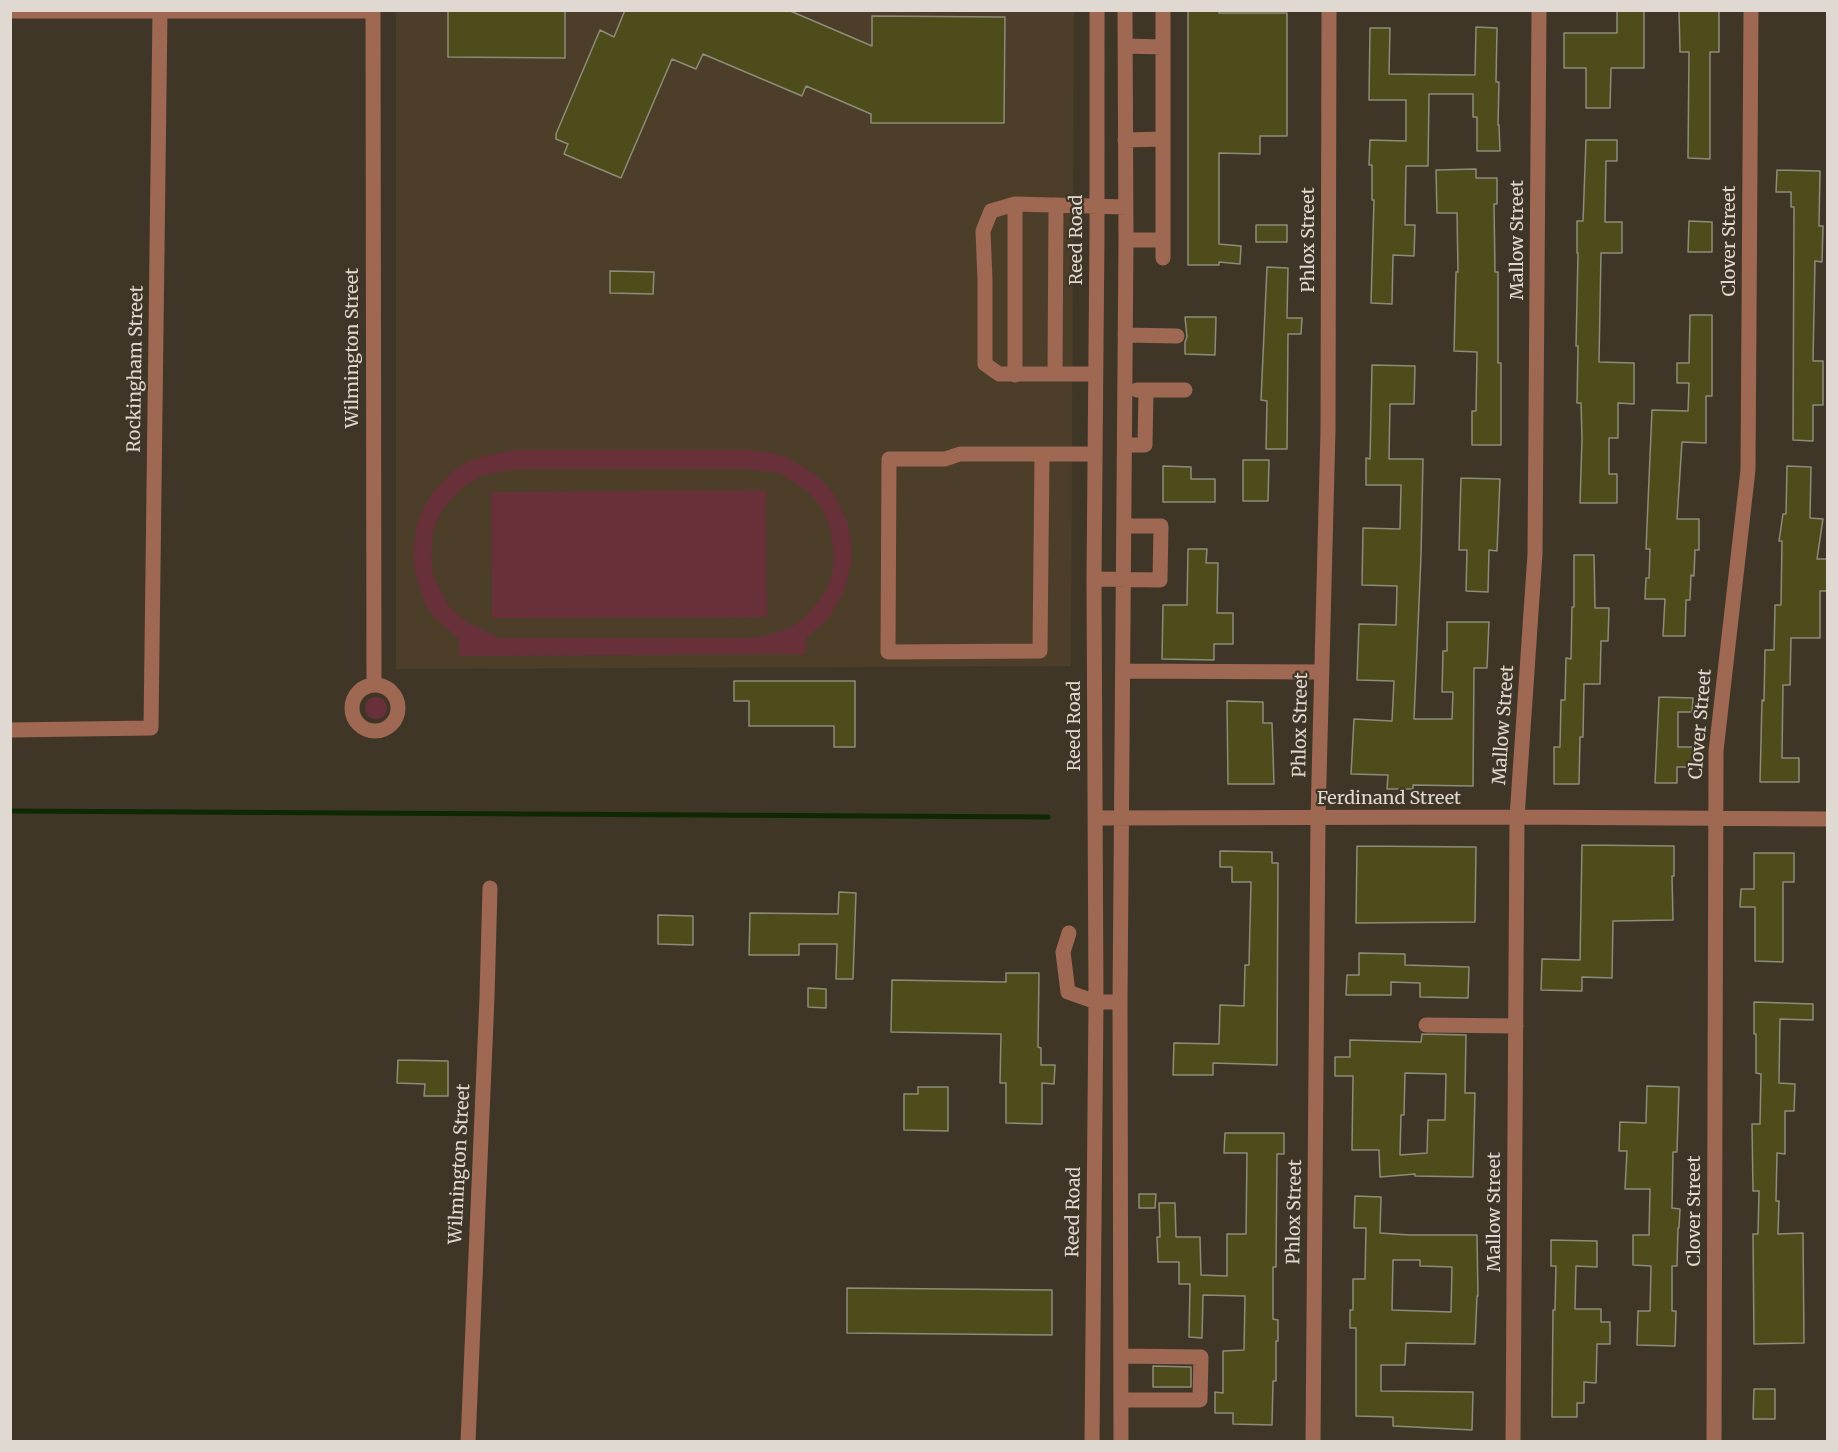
<!DOCTYPE html>
<html>
<head>
<meta charset="utf-8">
<style>
	body { margin:0 }
	#map { position:relative; width:1838px; height:1452px; overflow:hidden; background:#403628; font-family:Merriweather,serif }
	canvas { display:block }
	.frame { position:absolute; inset:0; border:12px solid #e0d9d1; pointer-events:none }
</style>
</head>
<body>
<div id="map">
<canvas width="1838" height="1452"></canvas>
<div class="frame"></div>
</div>
<script>
const c = document.querySelector('canvas').getContext('2d');
c.lineJoin = 'round';
function fillPath(path, color) {
  c.fillStyle = color;
  c.fill(path, 'evenodd');
}
function toPath(rows) {
  const path = new Path2D();
  for (const r of rows) {
    if (r.length === 3) {
      path.moveTo(r[0] + r[2], r[1]);
      path.arc(r[0], r[1], r[2], 0, 2 * Math.PI);
      continue;
    }
    path.moveTo(r[0], r[1]);
    for (let i = 2; i < r.length; i += 2) path.lineTo(r[i], r[i + 1]);
  }
  return path;
}
function stroke(path, color, width, dash) {
  c.strokeStyle = color;
  c.lineWidth = width;
  c.lineCap = dash ? 'butt' : 'round';
  c.setLineDash(dash || []);
  c.stroke(path);
}
function label(font, color, halo, rows, align = 'center') {
  c.font = font + ' Merriweather,serif';
  c.lineWidth = 4.5;
  c.setLineDash([]);
  c.textBaseline = 'middle';
  c.strokeStyle = halo;
  c.fillStyle = color;
  for (const [text, x, y, turn = 0] of rows) {
    c.save();
    c.translate(x, y);
    c.rotate((+turn || 0) * Math.PI / 180);
    c.textAlign = isNaN(turn) ? turn : align;
    if (halo) c.strokeText(text, 0, 0);
    c.fillText(text, 0, 0);
    c.restore();
  }
}
const built = toPath([
	[396,11,1074,11,1071,666,396,669]
]);
const green = toPath([
	[514,450,752,450,774,453,788,458,813,473,823,482,834,494,847,521,850,535,852,552,851,564,844,591,829,618,806,638,806,654,459,656,459,639,434,617,427,607,422,596,414,568,413,552,417,524,424,507,432,493,454,470,467,462,481,457],
	[516,469,749,469,779,473,805,489,815,499,824,512,830,527,834,556,833,569,829,584,821,598,803,619,790,628,766,636,751,638,499,638,465,621,448,605,435,580,432,569,431,546,434,528,438,518,445,506,463,487,483,475],
	[766,490,767,617,492,618,491,492],
	[376,708,11]
]);
const stream = toPath([
	[10,811,1048,817]
]);
const building = toPath([
	[448,10,565,10,565,58,448,57,448,10],
	[625,10,788,10,872,46,872,16,1005,17,1004,123,871,123,871,114,806,86,802,96,703,54,696,69,672,59,621,178,564,154,568,144,556,139,556,134,600,30,614,37,625,10],
	[1188,10,1219,10,1219,13,1287,13,1287,136,1260,136,1260,154,1219,153,1219,244,1241,246,1240,264,1219,262,1219,265,1188,265,1188,10],
	[1617,10,1644,10,1644,68,1611,68,1610,108,1586,108,1586,68,1564,68,1564,33,1617,33,1617,10],
	[1679,10,1719,10,1719,52,1710,52,1710,159,1688,158,1689,52,1680,52,1679,10],
	[1476,27,1497,28,1496,82,1499,82,1498,125,1499,125,1500,151,1477,151,1477,117,1473,117,1473,94,1429,94,1428,166,1406,166,1405,225,1415,225,1414,256,1393,255,1392,304,1371,303,1374,200,1372,200,1372,165,1369,165,1370,140,1406,141,1406,100,1369,100,1370,28,1390,28,1389,74,1475,75,1476,27],
	[1586,140,1617,140,1617,161,1606,161,1605,222,1622,222,1622,253,1601,253,1599,362,1634,363,1634,404,1618,403,1618,438,1609,438,1609,474,1617,474,1617,503,1580,503,1582,438,1581,403,1577,403,1578,346,1576,346,1578,253,1577,253,1577,221,1583,221,1586,140],
	[1476,169,1476,178,1497,178,1497,204,1494,204,1495,272,1498,272,1498,363,1501,363,1501,445,1472,445,1472,411,1476,411,1477,352,1454,351,1456,272,1458,272,1457,213,1437,213,1436,170,1476,169],
	[1777,170,1820,171,1819,226,1823,226,1822,262,1815,261,1813,361,1823,361,1823,405,1813,405,1813,441,1793,440,1794,207,1791,207,1791,192,1776,192,1777,170],
	[1689,221,1712,222,1712,252,1688,252,1689,221],
	[1256,225,1287,225,1287,242,1256,242,1256,225],
	[1267,267,1288,268,1287,318,1302,318,1301,334,1288,334,1287,449,1266,449,1267,401,1261,400,1267,267],
	[610,271,654,272,653,294,610,293,610,271],
	[1690,315,1712,315,1712,396,1706,396,1706,443,1682,442,1677,519,1699,519,1699,550,1695,550,1694,576,1691,575,1690,600,1686,600,1685,636,1663,636,1665,599,1645,599,1646,578,1649,578,1650,549,1646,549,1652,410,1688,411,1689,383,1677,383,1677,363,1689,363,1690,315],
	[1185,317,1216,317,1215,355,1185,354,1185,342,1187,337,1185,317],
	[1372,365,1415,366,1414,404,1390,404,1389,459,1423,459,1421,556,1414,719,1452,719,1453,692,1442,692,1443,651,1447,651,1447,622,1489,622,1487,668,1474,668,1473,786,1413,785,1413,789,1387,789,1388,775,1351,774,1354,719,1392,721,1394,681,1357,680,1359,624,1396,625,1397,586,1362,585,1363,528,1400,529,1401,485,1366,485,1366,458,1370,459,1372,365],
	[1243,460,1269,460,1268,501,1243,501,1243,460],
	[1163,466,1191,467,1191,479,1215,479,1215,502,1163,502,1163,466],
	[1787,466,1811,467,1810,518,1823,519,1817,559,1827,559,1827,591,1820,591,1820,638,1791,638,1790,685,1783,685,1782,758,1799,758,1799,782,1760,782,1762,700,1764,701,1765,650,1774,650,1775,605,1781,605,1782,541,1779,541,1783,514,1786,514,1787,466],
	[1461,478,1500,479,1497,551,1489,550,1488,592,1466,591,1467,550,1459,550,1461,478],
	[1188,549,1207,549,1206,563,1218,563,1217,613,1233,613,1233,644,1214,644,1214,660,1162,659,1163,605,1187,605,1188,549],
	[1574,555,1594,555,1595,608,1609,608,1608,641,1601,641,1600,684,1584,684,1583,737,1580,737,1579,784,1554,784,1554,747,1560,747,1561,700,1565,700,1566,658,1571,659,1572,607,1574,607,1574,555],
	[734,681,855,681,855,747,834,747,834,726,749,726,749,701,734,701,734,681],
	[1659,697,1693,698,1692,712,1678,712,1678,747,1694,747,1693,767,1677,767,1677,783,1655,783,1659,697],
	[1227,701,1263,702,1263,723,1272,723,1274,784,1228,784,1227,701],
	[1582,845,1674,846,1674,876,1672,876,1673,920,1613,921,1612,978,1582,977,1582,991,1541,990,1542,959,1580,960,1582,845],
	[1357,846,1476,847,1475,922,1356,923,1357,846],
	[1220,851,1272,852,1272,863,1278,863,1277,1065,1213,1063,1213,1075,1173,1075,1174,1043,1219,1044,1220,1005,1244,1006,1245,965,1249,965,1251,882,1232,882,1232,867,1220,867,1220,851],
	[1754,853,1794,853,1794,882,1783,882,1783,962,1755,961,1755,907,1740,907,1741,889,1754,889,1754,853],
	[839,892,856,893,853,979,836,979,837,944,799,944,799,955,749,955,750,913,838,914,839,892],
	[658,915,693,916,693,945,658,944,658,915],
	[1359,953,1405,954,1405,965,1469,967,1468,998,1420,997,1420,983,1391,982,1391,995,1346,995,1347,975,1359,975,1359,953],
	[1006,973,1039,973,1038,1047,1041,1048,1041,1065,1055,1065,1054,1084,1042,1083,1042,1124,1006,1123,1006,1083,1000,1083,1001,1034,891,1032,892,980,1006,982,1006,973],
	[808,988,826,989,826,1008,808,1007,808,988],
	[1754,1002,1813,1004,1813,1020,1780,1019,1779,1083,1795,1084,1794,1111,1785,1111,1785,1154,1777,1153,1776,1201,1779,1201,1778,1234,1803,1233,1804,1343,1754,1344,1753,1234,1758,1234,1759,1191,1753,1191,1752,1124,1760,1124,1761,1074,1756,1073,1756,1034,1754,1034,1754,1002],
	[1422,1034,1466,1035,1465,1093,1475,1093,1473,1177,1415,1176,1415,1174,1380,1177,1379,1150,1352,1150,1353,1076,1335,1076,1335,1057,1350,1057,1350,1040,1421,1042,1422,1034],
	[1405,1073,1446,1074,1445,1120,1428,1120,1427,1153,1400,1155,1401,1115,1404,1115,1405,1073],
	[398,1060,448,1061,448,1096,424,1096,425,1084,397,1083,398,1060],
	[1647,1086,1679,1087,1677,1152,1673,1152,1672,1208,1680,1209,1679,1228,1678,1228,1677,1266,1672,1266,1672,1311,1676,1311,1675,1346,1637,1345,1638,1311,1650,1311,1651,1266,1633,1265,1633,1235,1649,1235,1650,1189,1625,1189,1627,1151,1619,1151,1620,1122,1646,1123,1647,1086],
	[918,1087,948,1087,948,1131,904,1130,904,1094,918,1094,918,1087],
	[1225,1133,1284,1133,1284,1154,1277,1154,1276,1267,1273,1267,1273,1319,1278,1320,1278,1341,1276,1341,1276,1381,1273,1381,1272,1425,1233,1424,1233,1413,1215,1413,1215,1392,1223,1393,1223,1351,1244,1350,1245,1296,1203,1295,1202,1338,1189,1337,1190,1284,1179,1284,1179,1262,1158,1262,1157,1237,1160,1237,1159,1203,1175,1203,1176,1237,1200,1237,1201,1275,1227,1276,1227,1234,1246,1234,1247,1153,1224,1153,1225,1133],
	[1139,1194,1156,1194,1155,1208,1139,1208,1139,1194],
	[1355,1196,1381,1197,1380,1233,1410,1235,1477,1235,1478,1296,1477,1296,1475,1344,1406,1343,1405,1365,1381,1365,1381,1391,1473,1392,1472,1430,1393,1426,1393,1417,1356,1416,1356,1328,1350,1328,1350,1310,1353,1310,1353,1279,1365,1279,1366,1228,1354,1228,1355,1196],
	[1393,1260,1420,1260,1420,1266,1452,1267,1451,1312,1392,1310,1393,1260],
	[1551,1240,1597,1241,1597,1267,1576,1266,1575,1309,1601,1309,1601,1322,1610,1322,1610,1344,1597,1344,1596,1383,1584,1382,1584,1403,1577,1403,1577,1417,1552,1417,1553,1310,1555,1310,1556,1266,1551,1266,1551,1240],
	[847,1288,1052,1290,1052,1335,847,1333,847,1288],
	[1153,1366,1191,1367,1191,1387,1153,1387,1153,1366],
	[1754,1389,1775,1389,1775,1419,1753,1419,1754,1389]
]);
const minor = toPath([
	[373,10,374,685],
	[10,11,373,11],
	[1125,46,1163,47],
	[1125,140,1163,139],
	[1126,240,1163,240],
	[1163,258,1163,10],
	[1125,335,1177,336],
	[1055,374,1056,205],
	[1095,374,999,374,985,364,985,280,983,231,991,211,1015,204,1126,207],
	[1015,375,1015,204],
	[1137,390,1185,390],
	[1125,445,1145,445,1146,390],
	[1042,454,1040,651,888,652,889,459,945,459,960,454,1094,454],
	[1094,579,1160,580,1161,526,1124,526],
	[1123,671,1322,672],
	[375,708,23],
	[10,730,151,728,160,11],
	[1095,818,1517,817,1828,819],
	[1069,933,1063,952,1068,992,1096,1002,1120,1002],
	[1426,1025,1516,1026],
	[1121,1356,1201,1357,1200,1400,1121,1400],
	[468,1442,487,997,490,888],
	[1092,1442,1096,1002,1094,579,1097,233,1097,10],
	[1121,1442,1120,1002,1126,240,1125,10],
	[1313,1442,1318,818,1328,430,1329,10],
	[1513,1442,1517,817,1535,554,1539,10],
	[1714,1442,1716,751,1748,470,1751,10]
]);
const streetNames = [
	["Reed Road",1077,240,-90],
	["Phlox Street",1309,240,-90],
	["Mallow Street",1518,240,-90],
	["Clover Street",1730,241,-90],
	["Wilmington Street",353,348,-90],
	["Rockingham Street",136,369,-89],
	["Clover Street",1701,724,-85],
	["Phlox Street",1301,725,-89],
	["Mallow Street",1504,725,-86],
	["Reed Road",1075,726,-90],
	["Ferdinand Street",1389,799],
	["Wilmington Street",460,1164,-87],
	["Clover Street",1695,1211,-90],
	["Reed Road",1074,1212,-89],
	["Phlox Street",1295,1212,-89],
	["Mallow Street",1495,1212,-90]
];
fillPath(built, '#4d3e2a');
fillPath(green, '#683039');
stroke(stream, '#0f2804', 5);
fillPath(building, '#4f4c1c');
stroke(building, '#8c8c79', 1.5);
stroke(minor, '#9f6852', 15);
label('18px', '#e0d9d1', '#403628', streetNames);
</script>
</body>
</html>
